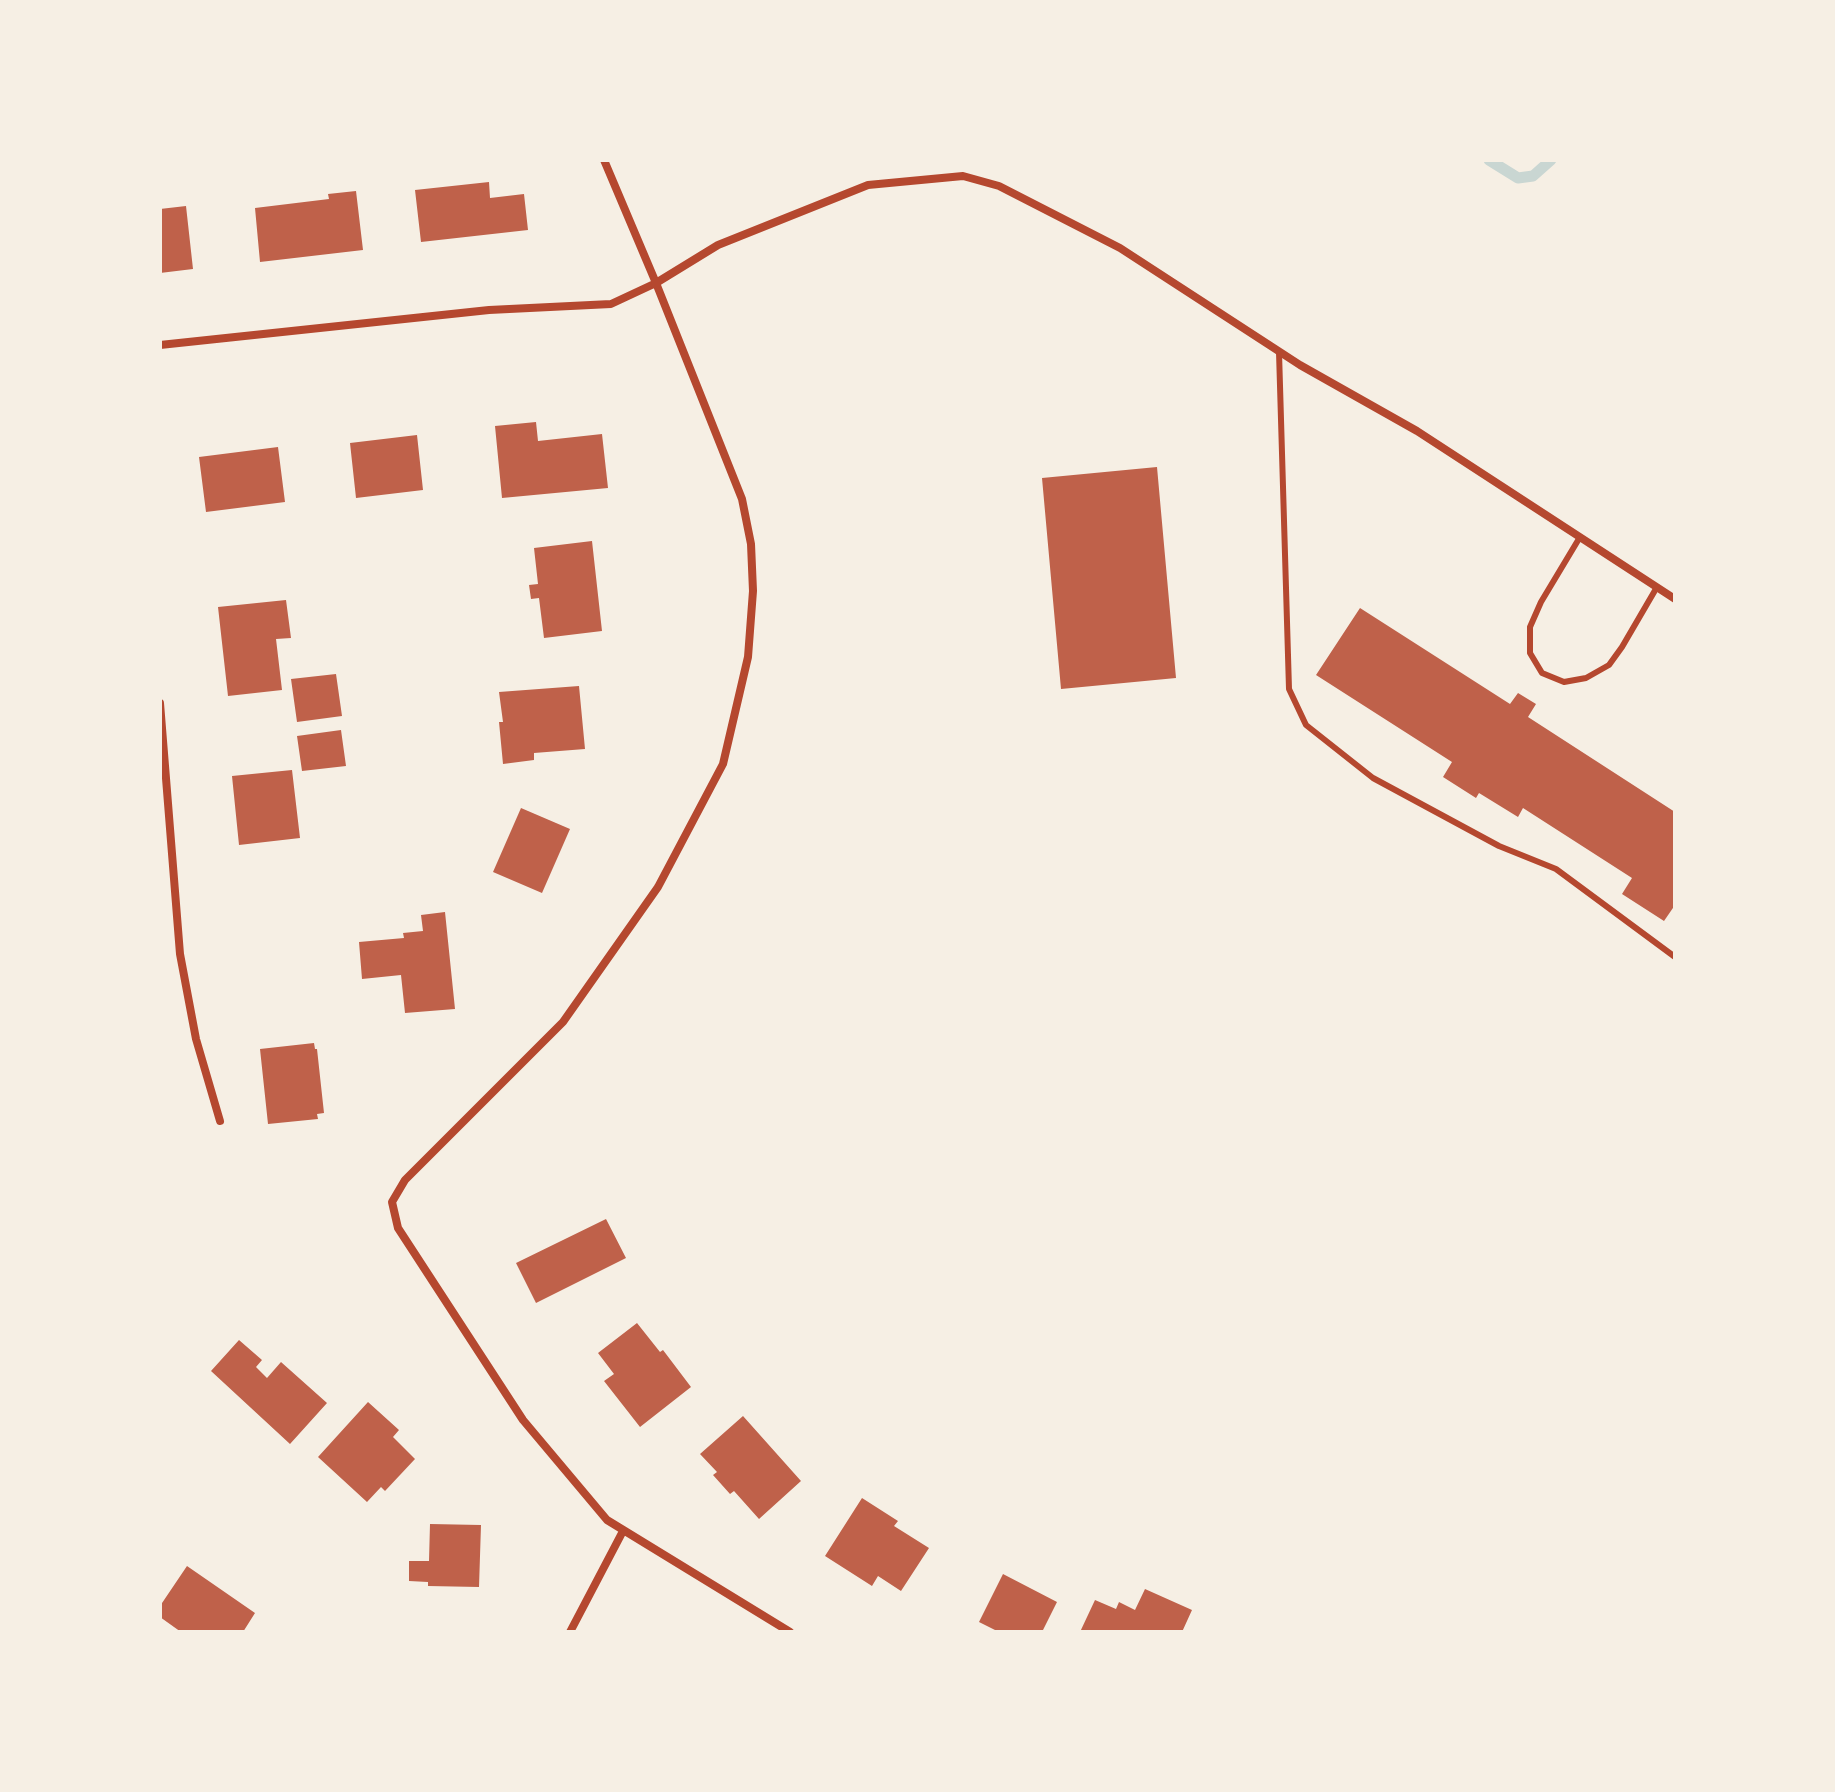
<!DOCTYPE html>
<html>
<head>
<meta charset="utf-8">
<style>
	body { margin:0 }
	#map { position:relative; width:1835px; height:1792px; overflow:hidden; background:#f6efe4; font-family:Merriweather,serif }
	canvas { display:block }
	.frame { position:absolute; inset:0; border:162px solid #f6efe4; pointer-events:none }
</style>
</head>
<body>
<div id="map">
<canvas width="1835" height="1792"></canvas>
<div class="frame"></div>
</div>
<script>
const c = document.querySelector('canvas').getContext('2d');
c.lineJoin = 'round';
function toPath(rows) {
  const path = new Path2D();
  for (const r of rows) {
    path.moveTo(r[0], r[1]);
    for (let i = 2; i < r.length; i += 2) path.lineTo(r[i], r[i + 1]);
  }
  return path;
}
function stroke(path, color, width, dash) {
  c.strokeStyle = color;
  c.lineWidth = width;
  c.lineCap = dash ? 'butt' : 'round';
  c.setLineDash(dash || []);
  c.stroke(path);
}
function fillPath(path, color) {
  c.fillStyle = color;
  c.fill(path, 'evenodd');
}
const stream = toPath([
	[1489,160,1518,178,1533,176,1551,160]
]);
const building = toPath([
	[489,182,490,198,524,194,528,230,421,242,415,190],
	[356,191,363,250,260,262,255,208,329,199,328,194],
	[186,206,193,269,160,273,160,209],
	[536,422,538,441,602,434,608,488,502,498,495,426],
	[417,435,423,490,356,498,350,443],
	[278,447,285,502,206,512,199,457],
	[1157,467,1176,678,1061,689,1042,478],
	[592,541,602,631,544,638,539,598,531,599,529,585,538,584,534,548],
	[286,600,291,638,276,639,282,690,228,696,218,607],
	[1360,608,1510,704,1518,693,1536,704,1528,717,1675,812,1675,905,1664,921,1622,894,1632,878,1523,808,1518,817,1479,793,1476,798,1443,777,1452,762,1316,675],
	[336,674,342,716,297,722,291,679],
	[579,686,585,749,534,753,534,760,503,764,499,722,503,722,499,692],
	[341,730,346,766,302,771,297,736],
	[292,770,300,838,239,845,232,776],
	[521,808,570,829,542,893,493,872],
	[445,912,455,1009,405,1013,401,975,362,979,359,942,404,938,403,933,423,931,421,915],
	[314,1043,315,1049,317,1049,324,1113,317,1114,318,1119,268,1124,260,1049],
	[606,1219,626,1258,536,1303,516,1263],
	[637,1323,660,1352,663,1350,691,1387,640,1427,604,1381,614,1374,598,1353],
	[239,1340,262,1360,256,1367,267,1378,281,1362,327,1403,290,1444,211,1371],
	[368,1402,399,1430,393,1437,415,1459,385,1491,381,1487,367,1502,318,1457],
	[743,1416,801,1481,759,1519,734,1491,730,1494,713,1475,717,1472,700,1454],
	[862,1498,898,1521,894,1526,929,1548,901,1591,878,1576,872,1586,825,1556],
	[430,1524,481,1525,479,1587,428,1586,428,1582,409,1581,409,1561,429,1561],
	[187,1566,255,1613,243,1632,181,1632,160,1617,160,1606],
	[1003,1574,1057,1602,1042,1632,999,1632,979,1622],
	[1145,1589,1192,1610,1182,1632,1080,1632,1095,1600,1116,1609,1119,1602,1135,1610]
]);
const service = toPath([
	[1279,352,1289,689,1306,725,1373,778,1499,846,1556,869,1675,957],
	[1580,537,1541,602,1530,627,1530,653,1542,673,1564,682,1586,678,1609,665,1622,647,1657,587]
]);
const minor = toPath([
	[604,160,656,283,742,499,751,544,753,591,748,657,723,764,658,887,563,1022,405,1180,392,1202,398,1228,523,1420,607,1520,790,1632],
	[160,345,489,310,611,304,656,283,718,245,868,185,963,176,999,186,1120,248,1300,365,1417,431,1675,599],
	[160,703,180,954,196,1039,220,1121],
	[570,1632,623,1531]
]);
stroke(stream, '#c9d6d2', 11);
fillPath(building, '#bf614a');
stroke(service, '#b5482f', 6);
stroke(minor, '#b5482f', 8);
</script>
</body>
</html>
